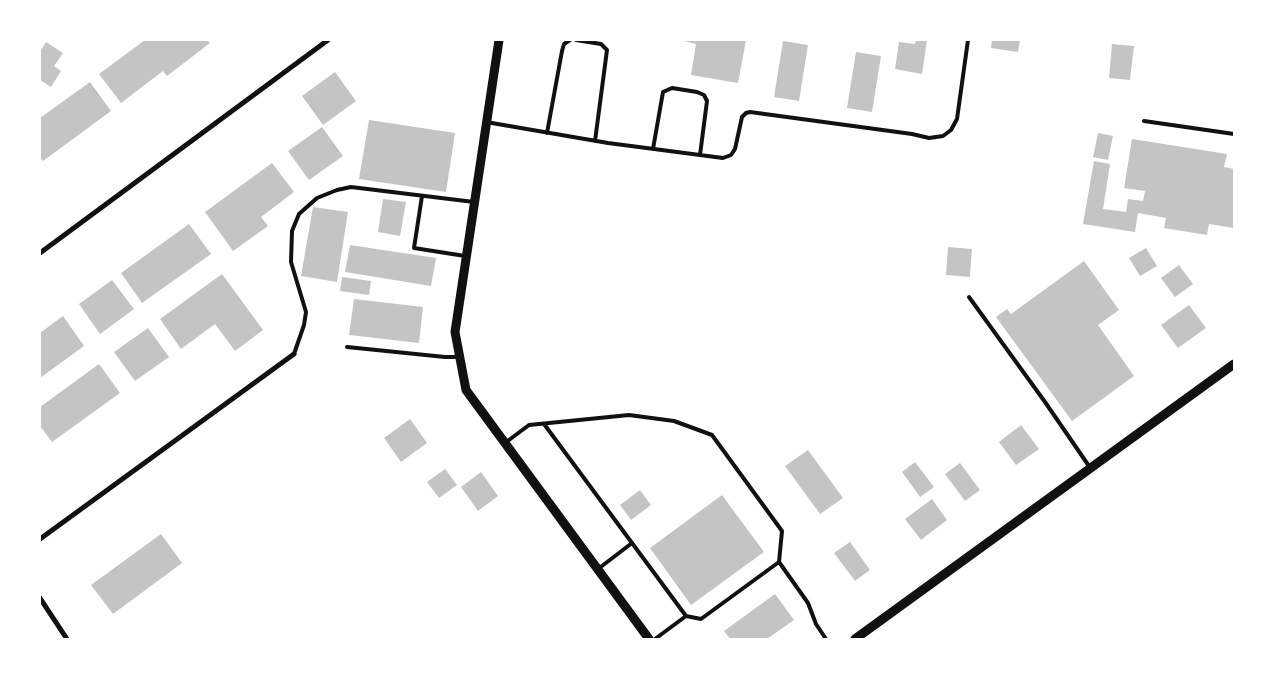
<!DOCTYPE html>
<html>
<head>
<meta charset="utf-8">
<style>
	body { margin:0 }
	#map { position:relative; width:1274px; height:679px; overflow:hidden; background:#fff; font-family:"Varela Round",sans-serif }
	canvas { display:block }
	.frame { position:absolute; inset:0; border:41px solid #fff; pointer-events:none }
</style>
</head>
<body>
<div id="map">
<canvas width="1274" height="679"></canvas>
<div class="frame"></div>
</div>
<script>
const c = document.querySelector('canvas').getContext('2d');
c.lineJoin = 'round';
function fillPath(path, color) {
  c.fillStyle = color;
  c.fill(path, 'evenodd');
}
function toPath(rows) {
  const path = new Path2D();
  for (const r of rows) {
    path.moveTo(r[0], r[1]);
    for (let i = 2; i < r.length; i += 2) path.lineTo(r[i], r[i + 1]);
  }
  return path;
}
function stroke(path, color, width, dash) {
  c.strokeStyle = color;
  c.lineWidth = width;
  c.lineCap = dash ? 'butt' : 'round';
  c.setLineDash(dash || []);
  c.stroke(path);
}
const building = toPath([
	[145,40,207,40,210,43,167,76,163,71,121,103,99,74],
	[680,40,746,40,738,83,691,75,696,44],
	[916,40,927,40,922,74,895,69,899,42,915,44],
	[992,40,1020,40,1018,52,991,48],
	[783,41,808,45,799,101,774,97],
	[46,42,63,53,54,66,61,71,51,87,40,80,40,52],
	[1112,44,1134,46,1130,80,1109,78],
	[856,52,881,56,872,112,847,108],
	[335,72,356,101,323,125,302,96],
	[90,82,111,111,43,161,40,157,40,118],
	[369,120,455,133,446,192,359,179],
	[322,127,343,156,309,180,288,151],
	[1098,133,1113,136,1108,160,1093,157],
	[1132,139,1227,154,1224,167,1234,169,1234,228,1209,224,1207,235,1164,228,1166,218,1138,213,1135,232,1083,224,1094,161,1110,164,1103,209,1126,212,1128,199,1143,201,1145,191,1124,188],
	[272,163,294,192,261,217,268,226,233,251,205,212],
	[383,199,406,202,400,236,378,232],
	[313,207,348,212,337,282,301,276],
	[189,224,211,254,142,303,121,273],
	[350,245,436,258,431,286,345,272],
	[948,247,972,249,970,277,946,275],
	[1146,248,1157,266,1140,276,1129,258],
	[1084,261,1119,310,1098,325,1134,376,1072,421,996,317,1007,309,1011,314],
	[1179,265,1193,284,1175,297,1161,278],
	[222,274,263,330,235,351,215,324,181,349,160,319],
	[342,277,371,281,369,295,340,291],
	[112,280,134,309,100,334,79,304],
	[354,299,423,307,419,343,349,335],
	[1189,305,1206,328,1178,348,1161,325],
	[63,316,84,346,40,378,40,333],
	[148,328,169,357,135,381,114,352],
	[99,364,120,393,52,442,40,426,40,407],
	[410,419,427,443,401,462,384,438],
	[1021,425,1039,449,1016,465,999,442],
	[808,450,843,498,820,514,785,466],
	[915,462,934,487,920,497,902,472],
	[960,463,980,490,965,501,945,474],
	[445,469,457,485,439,498,427,482],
	[481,472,498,496,478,511,461,487],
	[640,490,651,505,631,520,620,505],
	[722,495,764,552,691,605,650,548],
	[932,499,947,520,921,540,905,519],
	[161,534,182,563,113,614,91,585],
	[850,542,870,570,855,581,834,553],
	[775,594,794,620,767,639,730,639,724,631]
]);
const service = toPath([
	[576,40,601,44,607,50,595,141],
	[1144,121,1234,134],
	[486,122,608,143,723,158,731,155,735,149,742,117,746,113,750,112,912,134,929,138,943,136,951,130,957,119,968,40],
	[547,133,562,51,564,44,570,40],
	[653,149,663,92,672,88,697,92,704,95,707,101,700,155],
	[422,196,414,248,465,256],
	[969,297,1045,402,1091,469],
	[347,347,445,357,459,357],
	[294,354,304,325,306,312,291,262,292,231,299,214,317,198,337,190,351,187,474,202],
	[544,424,686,616,701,619,779,562],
	[505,443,529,425,629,415,674,421,712,435,782,531,779,562,808,603,816,624,826,639],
	[598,569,632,543],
	[655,639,686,616]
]);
const minor = toPath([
	[40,253,328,40],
	[40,539,294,354],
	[40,598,67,639]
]);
const tertiary = toPath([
	[499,40,455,332,466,390,649,639],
	[855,639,1234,364]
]);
fillPath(building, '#c4c4c4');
stroke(service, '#111', 4);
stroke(minor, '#111', 5);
stroke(tertiary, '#111', 9);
</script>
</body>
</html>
